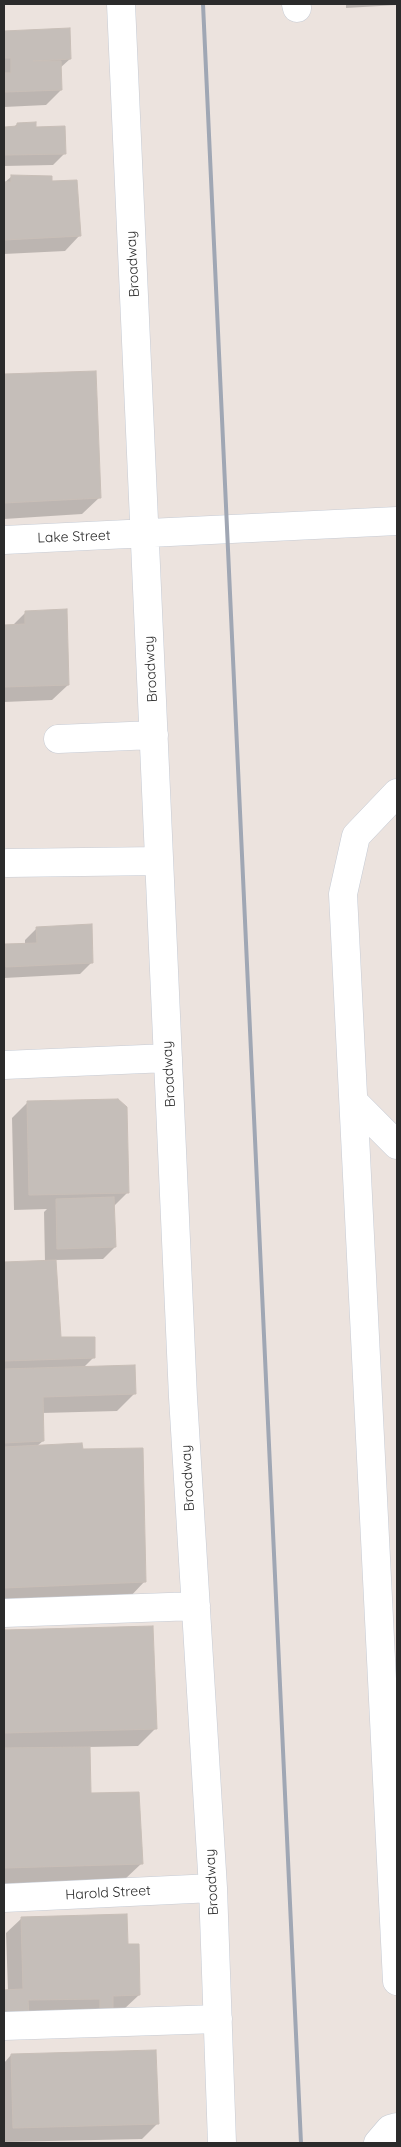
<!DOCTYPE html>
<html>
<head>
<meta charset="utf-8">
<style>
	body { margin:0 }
	#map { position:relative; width:401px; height:2147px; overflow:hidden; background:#ece3de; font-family:Quicksand,sans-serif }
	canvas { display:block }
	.frame { position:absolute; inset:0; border:5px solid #2b2b2b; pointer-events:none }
</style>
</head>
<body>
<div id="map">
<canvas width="401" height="2147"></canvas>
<div class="frame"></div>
</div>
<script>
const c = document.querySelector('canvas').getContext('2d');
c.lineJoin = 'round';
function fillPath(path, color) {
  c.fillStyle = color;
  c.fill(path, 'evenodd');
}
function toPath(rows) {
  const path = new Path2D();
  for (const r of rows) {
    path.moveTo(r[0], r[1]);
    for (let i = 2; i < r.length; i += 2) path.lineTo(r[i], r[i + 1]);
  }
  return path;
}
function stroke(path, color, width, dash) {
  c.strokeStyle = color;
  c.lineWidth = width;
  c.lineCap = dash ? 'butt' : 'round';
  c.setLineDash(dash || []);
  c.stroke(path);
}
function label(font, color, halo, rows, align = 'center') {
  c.font = font + ' Quicksand,sans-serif';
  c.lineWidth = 4;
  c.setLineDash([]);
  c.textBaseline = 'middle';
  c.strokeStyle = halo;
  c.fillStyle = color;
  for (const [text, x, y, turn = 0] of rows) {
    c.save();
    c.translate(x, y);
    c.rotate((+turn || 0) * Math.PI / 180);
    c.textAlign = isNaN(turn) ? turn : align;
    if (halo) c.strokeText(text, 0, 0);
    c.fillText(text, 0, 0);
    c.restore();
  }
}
const shadow = toPath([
	[346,4,397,4,397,5,346,8],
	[68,29,70,59,60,68,61,90,46,105,4,107,4,32],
	[17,124,35,128,65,153,53,165,4,166,4,130,13,128],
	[12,176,80,235,65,251,4,254,4,183],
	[95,373,100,497,82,514,4,519,4,376],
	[26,612,68,685,52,700,4,702,4,626,12,626],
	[37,928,92,962,80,974,4,978,4,948,25,945,25,940],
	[28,1102,128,1192,113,1207,115,1247,103,1259,55,1260,60,1338,94,1357,83,1368,135,1393,117,1411,42,1413,43,1441,37,1446,81,1450,145,1581,128,1599,4,1604,4,1263,45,1262,44,1212,47,1209,14,1210,12,1118],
	[152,1628,155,1729,138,1746,88,1747,90,1794,142,1863,124,1880,4,1884,4,1632],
	[22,1918,127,1945,139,1995,123,2010,4,2034,4,1991,8,1991,6,1933],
	[11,2055,158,2123,142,2139,4,2142,4,2063]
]);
const building = toPath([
	[70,28,71,59,33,61,61,61,62,90,5,92,4,73,11,73,11,58,4,58,4,31,70,28],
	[36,122,36,127,65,126,66,154,5,155,5,127,17,126,17,123,36,122],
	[11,175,52,176,52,181,77,180,81,236,4,240,4,182,11,182,11,175],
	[96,371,101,498,4,503,4,374,96,371],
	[67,609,69,685,4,687,4,625,25,624,25,611,67,609],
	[92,924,93,963,6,967,5,944,37,943,36,927,92,924],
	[118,1099,127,1107,129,1193,29,1195,27,1101,118,1099],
	[114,1197,116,1247,57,1249,56,1199,114,1197],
	[56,1260,61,1337,95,1337,95,1358,4,1361,4,1262,56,1260],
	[135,1365,136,1394,43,1397,44,1441,4,1443,4,1369,135,1365],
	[82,1443,83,1449,143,1448,146,1582,4,1588,4,1447,82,1443],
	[153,1626,157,1729,4,1733,4,1630,153,1626],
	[90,1747,91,1793,139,1792,143,1864,4,1868,4,1748,90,1747],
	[127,1914,128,1944,139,1944,140,1995,113,1996,113,2011,100,2011,100,1999,28,2000,29,2019,4,2020,4,1990,23,1989,21,1917,127,1914],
	[156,2050,159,2124,13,2128,11,2054,156,2050]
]);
const minor = toPath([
	[121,4,183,1397,213,1888,222,2143],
	[296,4,297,8],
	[4,540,397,521],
	[58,739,154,735],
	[397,793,356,836,343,894,397,1981],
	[7,863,159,861],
	[4,1065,168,1058],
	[354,1102,397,1145],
	[4,1613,196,1606],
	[4,1898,213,1888],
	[4,2026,218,2019],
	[378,2143,390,2129,397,2127]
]);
const rail = toPath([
	[203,4,301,2143]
]);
const streetNames = [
	["Broadway",133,264,-93],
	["Lake Street",74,537,-2],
	["Broadway",151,669,-93],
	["Broadway",169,1074,-93],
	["Broadway",188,1478,-93],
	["Broadway",212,1882,-93],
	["Harold Street",108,1893,-3]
];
fillPath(shadow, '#0003');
fillPath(building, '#c5beb9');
stroke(building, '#c8beb7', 1);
stroke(minor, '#c6cbd4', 29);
stroke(minor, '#fff', 28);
stroke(rail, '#a0a7b4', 4);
label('14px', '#2b2b2b', '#fff', streetNames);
</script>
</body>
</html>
